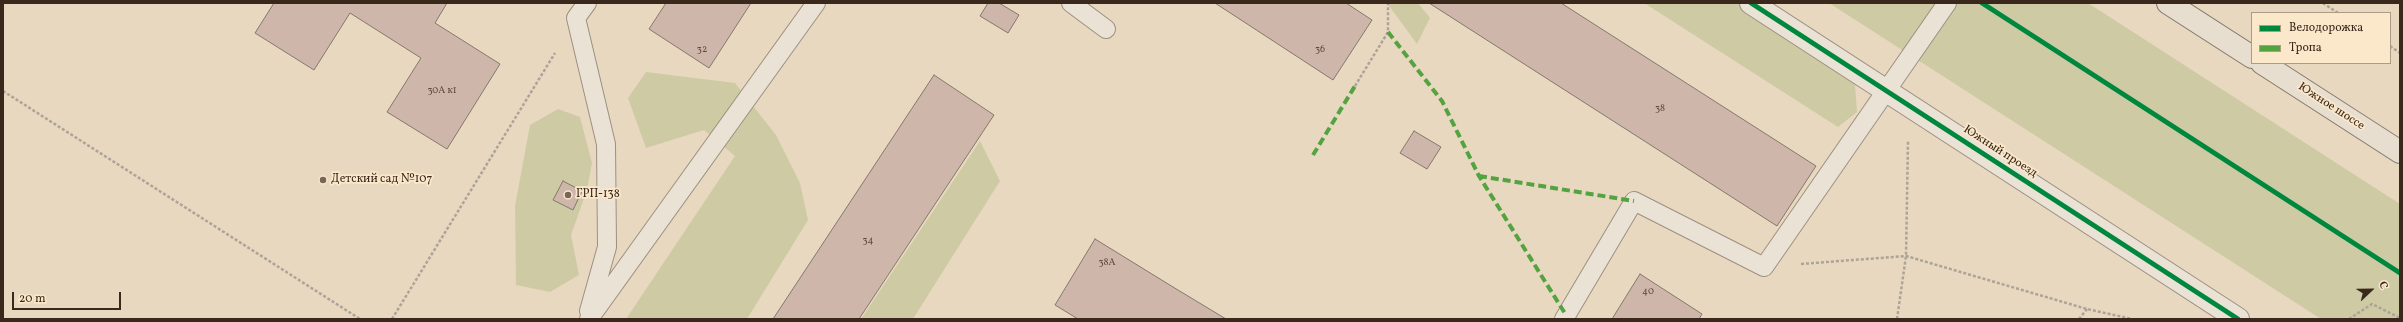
<!DOCTYPE html>
<html>
<head>
<meta charset="utf-8">
<style>
	body { margin:0 }
	#map { position:relative; width:2403px; height:322px; overflow:hidden; background:#e8d8bf; font-family:Vollkorn,serif }
	canvas { display:block }
	.frame { position:absolute; inset:0; border:4px solid #3a281d; pointer-events:none }
	.legend { position:absolute; left:2251px; top:12px; width:140px; height:52px; box-sizing:border-box; background:#fbe8ca; border:1px solid #ae9b85; margin:0; padding:5px 7px; list-style:none; font-size:12px; color:#3a281d }
	.legend li { display:flex; align-items:center; gap:8px; height:20px }
	.legend b { width:20px; border:1px solid #ae9b85 }
	.north { position:absolute; left:2351px; top:270px; width:40px; height:40px; -webkit-text-stroke:3px #fbe8ca; paint-order:stroke; rotate:68deg; font-size:11px; font-weight:700; line-height:16px; text-align:center; color:#3a281d }
	.north::after { content:''; display:block; margin:auto; width:14px; height:18px; background:#3a281d; clip-path:polygon(50% 0,100% 100%,50% 72%,0 100%) }
	.scale { position:absolute; left:12px; top:292px; width:109px; height:18px; box-sizing:border-box; border:2px solid #3a281d; border-top:0; padding-left:5px; font-size:12px; line-height:14px; white-space:nowrap; color:#3a281d; -webkit-text-stroke:3px #fbe8ca; paint-order:stroke }
</style>
</head>
<body>
<div id="map">
<canvas width="2403" height="322"></canvas>
<div class="frame"></div>
<ul class="legend">
<li><b style="height:5px;background:#00873e"></b>Велодорожка</li>
<li><b style="height:5px;background:#54a341"></b>Тропа</li>
</ul>
<div class="north">С</div>
<div class="scale">20 m</div>
</div>
<script>
const c = document.querySelector('canvas').getContext('2d');
c.lineJoin = 'round';
function fillPath(path, color) {
  c.fillStyle = color;
  c.fill(path, 'evenodd');
}
function toPath(rows) {
  const path = new Path2D();
  for (const r of rows) {
    path.moveTo(r[0], r[1]);
    for (let i = 2; i < r.length; i += 2) path.lineTo(r[i], r[i + 1]);
  }
  return path;
}
function stroke(path, color, width, dash) {
  c.strokeStyle = color;
  c.lineWidth = width;
  c.lineCap = dash ? 'butt' : 'round';
  c.setLineDash(dash || []);
  c.stroke(path);
}
function label(font, color, halo, rows, align = 'center') {
  c.font = font + ' Vollkorn,serif';
  c.lineWidth = 3.5;
  c.setLineDash([]);
  c.textBaseline = 'middle';
  c.strokeStyle = halo;
  c.fillStyle = color;
  for (const [text, x, y, turn = 0] of rows) {
    c.save();
    c.translate(x, y);
    c.rotate((+turn || 0) * Math.PI / 180);
    c.textAlign = isNaN(turn) ? turn : align;
    if (halo) c.strokeText(text, 0, 0);
    c.fillText(text, 0, 0);
    c.restore();
  }
}
const green = toPath([
	[1387,3,1418,3,1430,18,1417,44],
	[1644,3,1761,3,1845,58,1855,84,1857,112,1838,127],
	[1829,3,2088,3,2400,204,2400,319,2321,319],
	[646,72,735,83,776,135,800,183,808,220,747,319,626,319,735,156,704,130,646,148,628,98],
	[558,109,580,117,592,163,587,190,571,235,579,275,550,292,516,285,515,206,530,125],
	[980,141,1000,181,913,319,861,319]
]);
const building = toPath([
	[274,3,447,3,435,23,500,64,447,149,387,112,421,58,350,13,314,70,255,33,274,3],
	[666,3,751,3,709,68,649,29,666,3],
	[988,3,999,3,1019,15,1008,33,980,16,988,3],
	[1215,3,1346,3,1372,20,1333,80,1215,3],
	[1429,3,1561,3,1816,166,1777,226,1429,3],
	[934,75,994,115,859,319,773,319,934,75],
	[1414,131,1441,147,1427,169,1400,153,1414,131],
	[563,181,582,191,573,210,553,200,563,181],
	[1095,239,1173,287,1226,319,1078,319,1055,305,1095,239],
	[1640,274,1702,314,1699,319,1612,319,1640,274]
]);
const path = toPath([
	[2323,3,2338,13],
	[2390,46,2400,53],
	[1355,86,1388,32,1388,3],
	[3,91,360,319],
	[1801,264,1906,256,2087,309,2132,319],
	[392,319,555,53],
	[1897,319,1906,256,1908,141],
	[2079,319,2087,309],
	[2349,319,2372,304,2400,318]
]);
const service = toPath([
	[587,3,576,18,606,144,607,247,589,311],
	[1071,3,1106,29],
	[589,319,816,3],
	[1564,319,1634,201,1764,267,1947,3]
]);
const minor = toPath([
	[1751,3,2238,319]
]);
const primary = toPath([
	[2168,3,2252,57],
	[2262,63,2400,152]
]);
const quiet = toPath([
	[1388,32,1442,101,1479,176,1566,315],
	[1313,155,1355,86],
	[1479,176,1634,201]
]);
const cycleway = toPath([
	[1751,3,2238,319],
	[1982,3,2400,273]
]);
const markers = [
	[323,180,4,"#776656"],
	[568,195,4,"#776656"]
];
const numberNames = [
	["32",702,50],
	["36",1320,50],
	["30А к1",442,91],
	["38",1660,109],
	["34",868,241],
	["38А",1107,263],
	["40",1648,292]
];
const streetNames = [
	["Южное шоссе",2331,107,33],
	["Южный проезд",2000,152,33]
];
const poiNames = [
	["Детский сад №107",331,180],
	["ГРП-138",576,195]
];
fillPath(green, '#cecba4');
fillPath(building, '#ceb7aa');
stroke(building, '#83786b', 1);
stroke(service, '#9c9081', 20);
stroke(minor, '#9c9081', 24);
stroke(primary, '#83786b', 24);
stroke(path, '#aca399', 2.5, [3, 2]);
stroke(service, '#ebe2d6', 18);
stroke(minor, '#ebe2d6', 22);
stroke(primary, '#e7decf', 22);
stroke(quiet, '#54a341', 4, [8, 4]);
stroke(cycleway, '#00873e', 5);
for (const [x, y, r, color] of markers) {
  const dot = new Path2D();
  dot.arc(x, y, r, 0, 2 * Math.PI);
  c.fillStyle = color;
  c.fill(dot);
  stroke(dot, '#fbe8ca', 1.5);
}
label('10px', '#5f4c40', null, numberNames);
label('12px', '#3a281d', '#fbe8ca', streetNames);
label('12px', '#3a281d', '#fbe8ca', poiNames, 'left');
</script>
</body>
</html>
